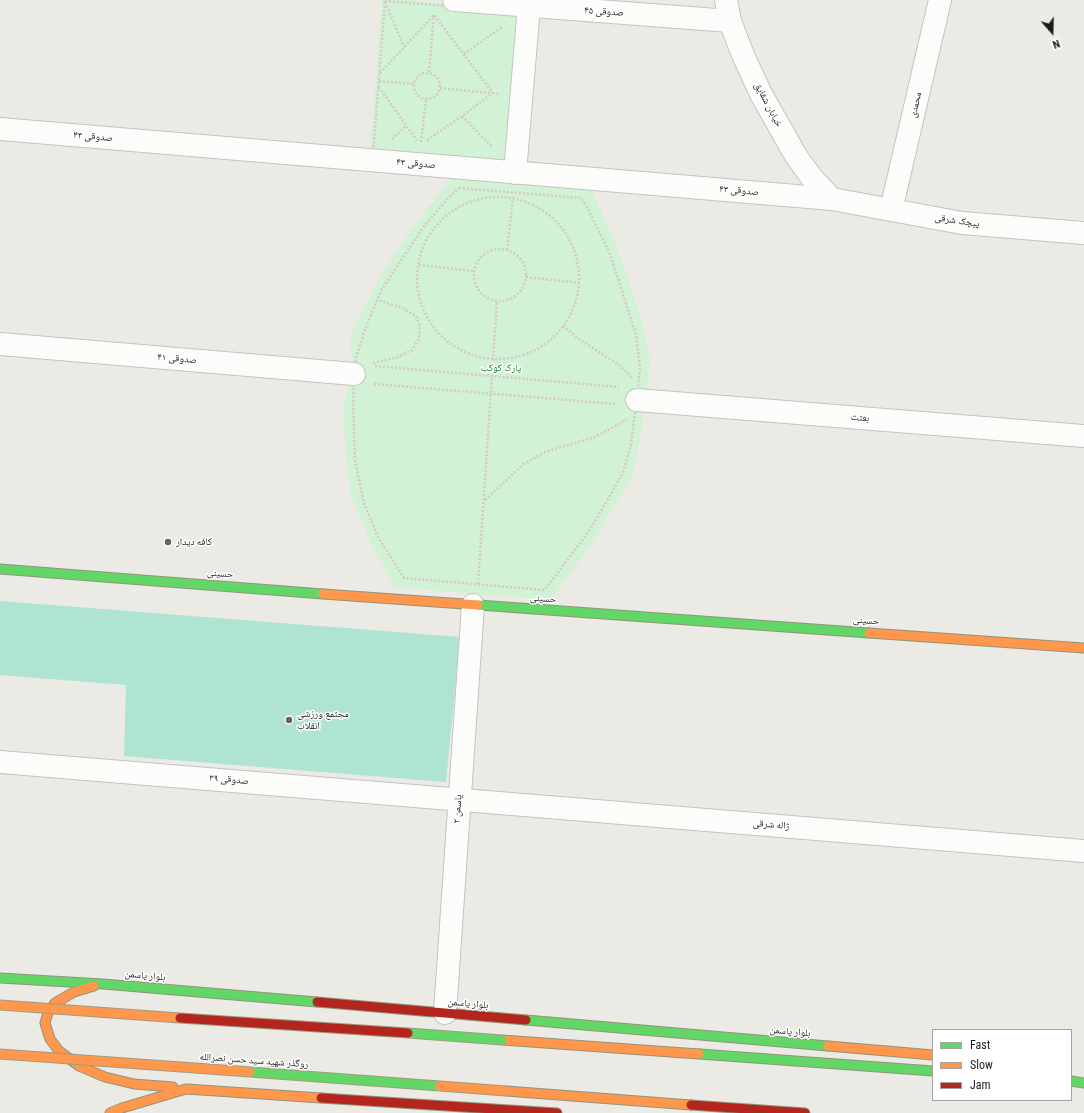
<!DOCTYPE html>
<html>
<head>
<meta charset="utf-8">
<style>
	body { margin:0 }
	#map { position:relative; width:1084px; height:1113px; overflow:hidden; background:#ebeae4; font-family:"Roboto Condensed",sans-serif }
	canvas { display:block }
	.legend { position:absolute; left:932px; top:1029px; width:140px; height:72px; box-sizing:border-box; background:#fff; border:1px solid #a4a4a4; margin:0; padding:5px 7px; list-style:none; font-size:12px; color:#1c1c1c }
	.legend li { display:flex; align-items:center; gap:8px; height:20px }
	.legend b { width:20px; border:1px solid #a4a4a4 }
	.north { position:absolute; left:1032px; top:12px; width:40px; height:40px; -webkit-text-stroke:3px #fff; paint-order:stroke; rotate:160deg; font-size:11px; font-weight:700; line-height:16px; text-align:center; color:#1c1c1c }
	.north::after { content:''; display:block; margin:auto; width:14px; height:18px; background:#1c1c1c; clip-path:polygon(50% 0,100% 100%,50% 72%,0 100%) }
</style>
</head>
<body>
<div id="map">
<canvas width="1084" height="1113"></canvas>
<ul class="legend">
<li><b style="height:5px;background:#63d668"></b>Fast</li>
<li><b style="height:5px;background:#ff974d"></b>Slow</li>
<li><b style="height:5px;background:#b3261e"></b>Jam</li>
</ul>
<div class="north">N</div>
</div>
<script>
const c = document.querySelector('canvas').getContext('2d');
c.lineJoin = 'round';
function fillPath(path, color) {
  c.fillStyle = color;
  c.fill(path, 'evenodd');
}
function toPath(rows) {
  const path = new Path2D();
  for (const r of rows) {
    if (r.length === 3) {
      path.moveTo(r[0] + r[2], r[1]);
      path.arc(r[0], r[1], r[2], 0, 2 * Math.PI);
      continue;
    }
    path.moveTo(r[0], r[1]);
    for (let i = 2; i < r.length; i += 2) path.lineTo(r[i], r[i + 1]);
  }
  return path;
}
function stroke(path, color, width, dash) {
  c.strokeStyle = color;
  c.lineWidth = width;
  c.lineCap = dash ? 'butt' : 'round';
  c.setLineDash(dash || []);
  c.stroke(path);
}
function label(font, color, halo, rows, align = 'center') {
  c.font = font + ' "Roboto Condensed","Noto Naskh Arabic",sans-serif';
  c.lineWidth = 3;
  c.setLineDash([]);
  c.textBaseline = 'middle';
  c.strokeStyle = halo;
  c.fillStyle = color;
  for (const [text, x, y, turn = 0] of rows) {
    c.save();
    c.translate(x, y);
    c.rotate((+turn || 0) * Math.PI / 180);
    c.textAlign = isNaN(turn) ? turn : align;
    if (halo) c.strokeText(text, 0, 0);
    c.fillText(text, 0, 0);
    c.restore();
  }
}
const park = toPath([
	[382,0,408,0,525,10,512,169,370,157],
	[452,178,591,189,614,241,627,275,644,331,650,362,641,435,631,478,591,545,550,600,394,587,370,541,351,495,345,444,343,407,354,374,350,338,364,307,383,272,418,220]
]);
const pitch = toPath([
	[0,601,460,637,446,782,124,756,126,685,0,675]
]);
const path = toPath([
	[385,1,522,12,510,166,373,154,385,1],
	[385,2,404,47],
	[464,54,502,27],
	[429,72,434,15],
	[427,86,13],
	[380,73,434,15,493,93,462,116,426,141],
	[379,81,414,84],
	[379,87,418,142],
	[440,88,500,94],
	[462,116,492,147],
	[392,139,406,126],
	[421,142,426,99],
	[459,188,581,198,587,207,610,254,636,335,640,368,631,445,623,473,590,530,550,583,544,590,404,578,378,537,364,503,355,461,353,401,356,357,366,327,382,289,402,259,423,228,448,198,459,188],
	[498,278,81],
	[500,275,26],
	[507,250,513,197],
	[419,265,474,271],
	[526,277,580,283],
	[563,326,579,339,619,365,633,379],
	[373,363,398,357,412,350,419,339,420,326,416,316,402,308,378,300],
	[375,366,619,387],
	[374,384,616,404],
	[485,500,524,464,545,452,595,437,619,424,626,419],
	[478,584,497,301]
]);
const street = toPath([
	[454,0,730,21],
	[726,0,730,21,743,55,761,94,796,156,812,178,832,199],
	[0,129,832,199,962,223,1084,233],
	[515,173,529,6],
	[891,210,940,0],
	[0,344,354,374],
	[637,400,1084,436],
	[0,762,1084,851],
	[445,1013,473,605]
]);
const fast = toPath([
	[0,569,323,594],
	[478,605,869,633],
	[0,978,103,984,317,1002],
	[526,1020,828,1046],
	[699,1054,933,1071],
	[1071,1081,1084,1083]
]);
const slow = toPath([
	[323,594,478,605],
	[869,633,1084,648],
	[94,986,74,992,55,1003,48,1013,45,1023,50,1039,59,1051,79,1066,105,1077,134,1084,173,1087],
	[502,1040,699,1054],
	[828,1046,933,1055],
	[506,1091,691,1105],
	[110,1113,122,1108,186,1089,321,1098]
]);
const jam = toPath([
	[317,1002,526,1020],
	[321,1098,557,1113],
	[691,1105,805,1113]
]);
const fastBridge = toPath([
	[408,1033,502,1040],
	[250,1072,440,1086]
]);
const slowBridge = toPath([
	[0,1005,180,1018],
	[0,1054,250,1072],
	[440,1086,506,1091]
]);
const jamBridge = toPath([
	[180,1018,408,1033]
]);
const markers = [
	[168,542,4,"#646462"],
	[289,720,4,"#646462"]
];
const streetNames = [
	["صدوقی ۴۵",604,12,4],
	["خیابان شقایق",768,105,62],
	["محمدی",916,105,-77],
	["صدوقی ۴۳",93,137,5],
	["صدوقی ۴۳",416,164,5],
	["صدوقی ۴۳",739,191,5],
	["پیچک شرقی",957,221,8],
	["صدوقی ۴۱",177,359,5],
	["بعثت",860,418,5],
	["حسینی",220,574,4],
	["حسینی",543,599,4],
	["حسینی",866,621,4],
	["صدوقی ۳۹",229,780,5],
	["یاسمن ۲",458,809,-86],
	["ژاله شرقی",771,825,5],
	["بلوار یاسمن",145,976,5],
	["بلوار یاسمن",468,1004,5],
	["بلوار یاسمن",790,1032,5],
	["روگذر شهید سید حسن نصرالله",254,1061,4]
];
const parkNames = [
	["پارک کوکب",501,368]
];
const poiNames = [
	["کافه دیدار",176,542],
	["مجتمع ورزشی",297,714],
	["انقلاب",297,726]
];
fillPath(park, '#d1f2d5');
fillPath(pitch, '#afe3d2');
stroke(street, '#c3c3c0', 24);
stroke(fast, '#90947d', 11);
stroke(slow, '#90947d', 11);
stroke(jam, '#90947d', 11);
stroke(path, '#d6c9c3', 2.5, [2, 2]);
stroke(street, '#fcfcfb', 22);
stroke(fast, '#63d668', 9);
stroke(slow, '#ff974d', 9);
stroke(jam, '#b3261e', 9);
stroke(fastBridge, '#a19a81', 11, []);
stroke(slowBridge, '#a19a81', 11, []);
stroke(jamBridge, '#a19a81', 11, []);
stroke(fastBridge, '#63d668', 9);
stroke(slowBridge, '#ff974d', 9);
stroke(jamBridge, '#b3261e', 9);
for (const [x, y, r, color] of markers) {
  const dot = new Path2D();
  dot.arc(x, y, r, 0, 2 * Math.PI);
  c.fillStyle = color;
  c.fill(dot);
  stroke(dot, '#fff', 1.5);
}
label('10px', '#1c1c1c', '#fff', streetNames);
label('10px', '#0a7920', '#fff', parkNames);
label('10px', '#1c1c1c', '#fff', poiNames, 'left');
</script>
</body>
</html>
